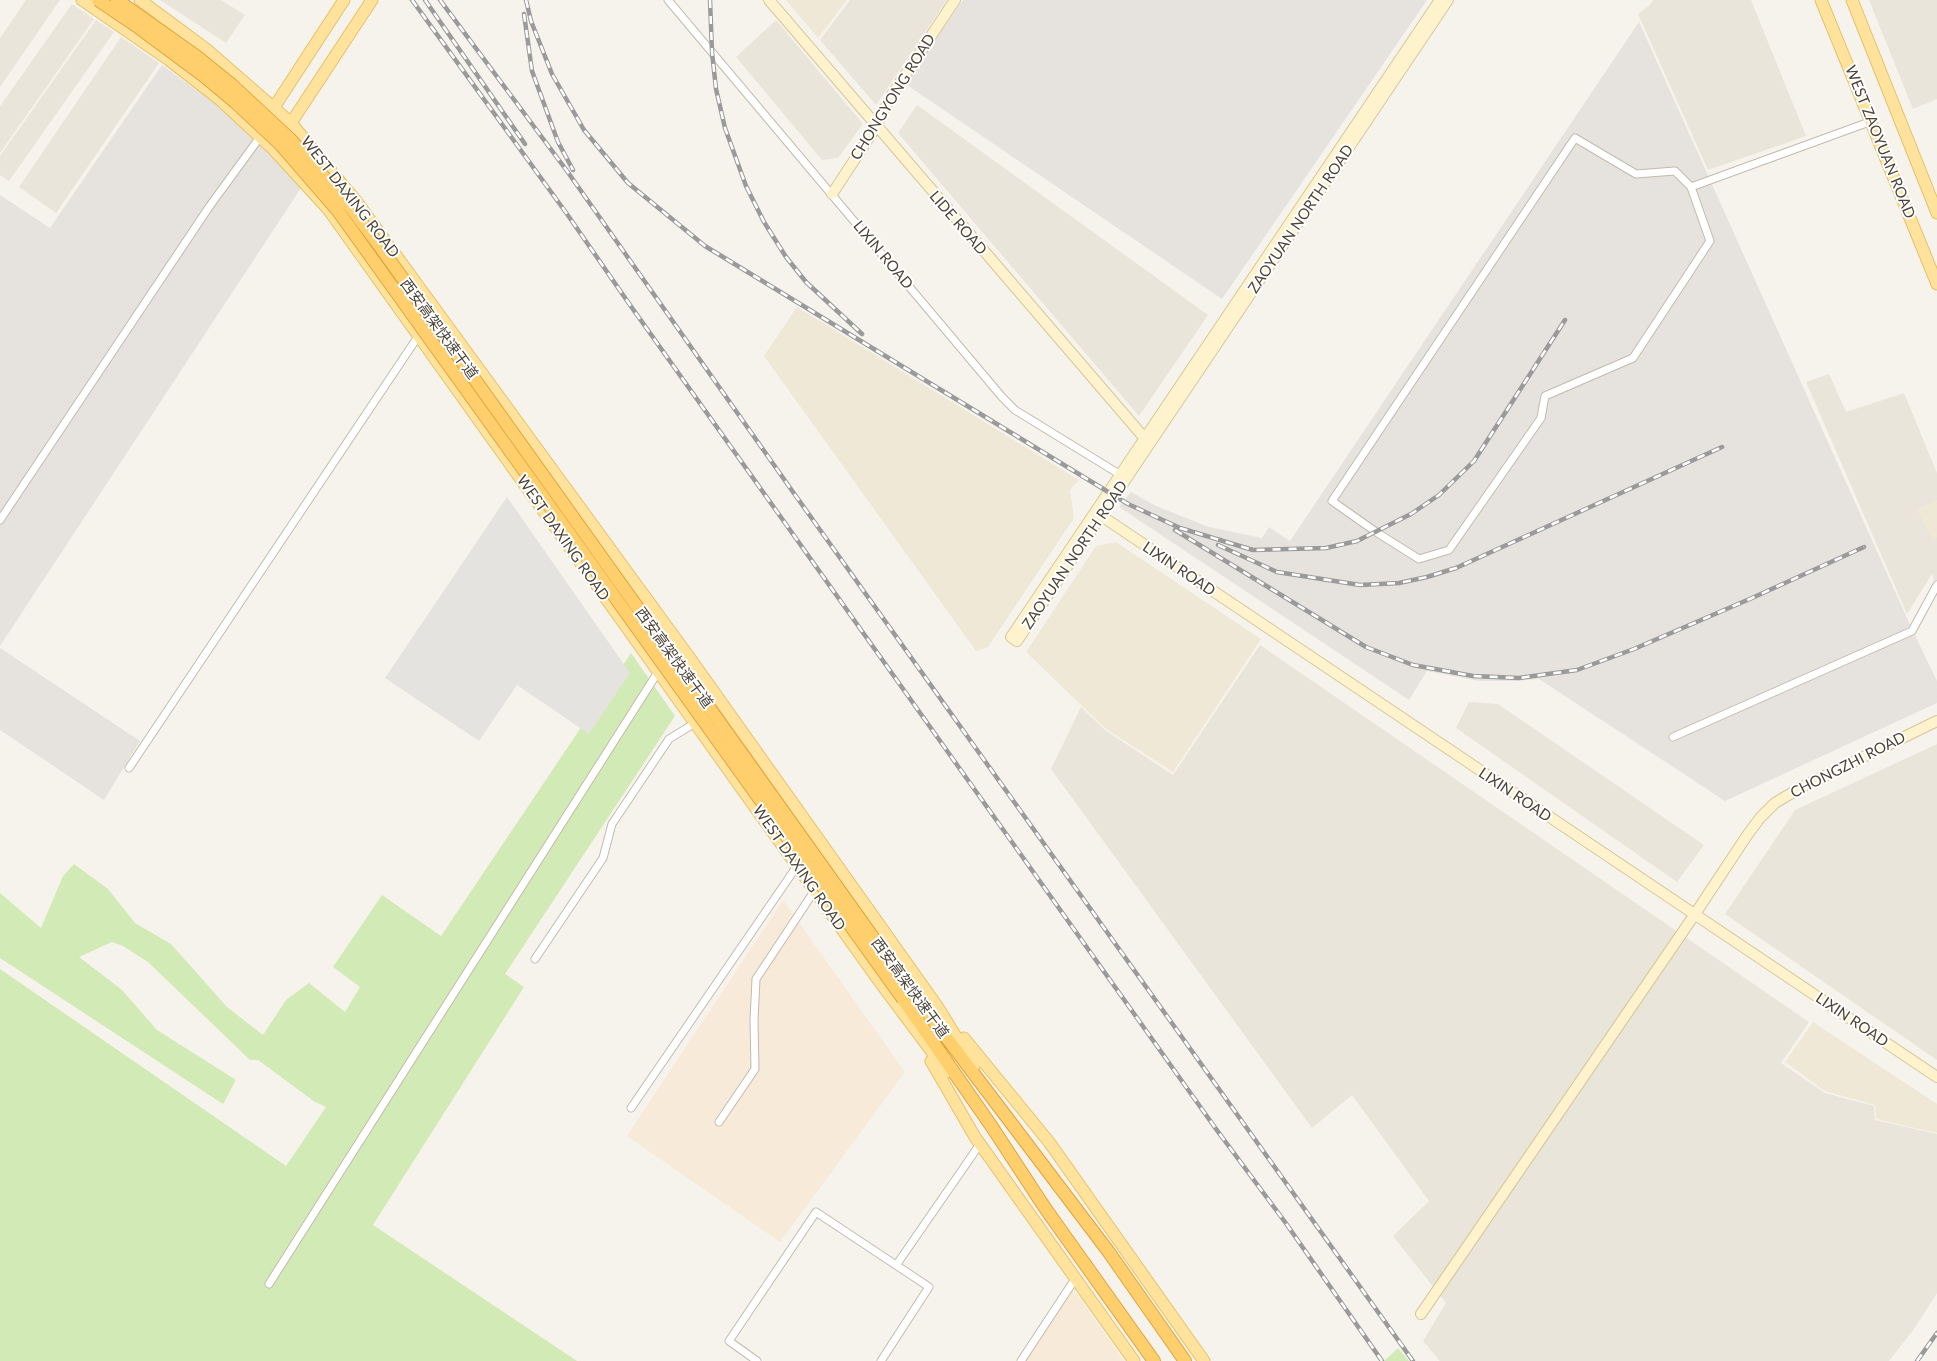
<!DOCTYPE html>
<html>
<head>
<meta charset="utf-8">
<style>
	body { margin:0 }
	canvas { display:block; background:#f6f3ec }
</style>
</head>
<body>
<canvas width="1937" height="1361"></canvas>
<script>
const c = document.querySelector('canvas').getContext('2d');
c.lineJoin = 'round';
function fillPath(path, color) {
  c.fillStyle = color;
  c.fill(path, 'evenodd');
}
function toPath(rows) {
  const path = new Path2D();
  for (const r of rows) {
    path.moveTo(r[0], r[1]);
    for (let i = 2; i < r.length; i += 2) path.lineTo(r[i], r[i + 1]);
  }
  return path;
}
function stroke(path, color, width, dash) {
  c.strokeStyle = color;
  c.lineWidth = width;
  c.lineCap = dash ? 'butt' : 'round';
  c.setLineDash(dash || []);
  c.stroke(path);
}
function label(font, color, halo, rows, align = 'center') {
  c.font = font + ' Lato,"Noto Sans SC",sans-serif';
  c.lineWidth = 4;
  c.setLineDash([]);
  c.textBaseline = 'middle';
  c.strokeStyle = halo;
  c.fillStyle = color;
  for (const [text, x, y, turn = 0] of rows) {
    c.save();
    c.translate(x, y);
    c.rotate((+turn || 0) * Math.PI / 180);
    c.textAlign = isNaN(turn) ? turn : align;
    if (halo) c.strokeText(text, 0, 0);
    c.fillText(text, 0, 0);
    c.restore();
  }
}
const residential = toPath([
	[26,0,60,0,0,87,0,38],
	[160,0,221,0,245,15,226,43],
	[850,0,947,0,876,105,820,40],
	[1653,0,1751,0,1806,136,1708,170,1638,14,1650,5],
	[1869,0,1937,0,1937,99,1913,109],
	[72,4,94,19,0,153,0,106],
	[96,20,114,32,9,181,0,175,0,156],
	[776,20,863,124,838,158,822,160,736,57],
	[121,37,159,63,56,213,19,187],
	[917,105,1208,315,1139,416,898,133],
	[1829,374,1846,412,1904,393,1937,473,1937,590,1932,574,1907,614,1806,382],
	[1260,645,1809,1022,1781,1063,1825,1093,1874,1106,1875,1120,1937,1134,1937,1293,1914,1329,1889,1361,1440,1361,1423,1341,1446,1303,1393,1236,1429,1201,1352,1095,1312,1128,1051,769,1081,707,1105,730,1173,775],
	[1469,702,1498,704,1704,845,1677,882,1456,728],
	[1937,744,1937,1060,1725,914,1795,810]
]);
const commercial = toPath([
	[783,900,905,1072,780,1242,627,1136],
	[1069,1283,1124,1361,1016,1361]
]);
const industrial = toPath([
	[963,0,1427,0,1222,299,904,83],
	[1639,22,1911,627,1937,681,1937,703,1725,801,1539,679,1513,681,1480,681,1427,671,1409,700,1119,507,1131,492,1156,506,1209,527,1262,538,1269,527,1290,541],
	[162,65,222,109,261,145,301,188,0,646,0,195,50,228],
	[0,648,140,741,104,800,0,730]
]);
const education = toPath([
	[786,0,847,0,818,38],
	[797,307,1079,480,1070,490,1074,518,988,647,976,651,764,356],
	[1937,500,1937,537,1932,540,1917,509],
	[1116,542,1261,639,1173,772,1106,729,1026,652,1096,546],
	[1813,1022,1937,1104,1937,1133,1876,1119,1875,1105,1825,1091,1785,1062]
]);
const green = toPath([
	[631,653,675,716,505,974,524,987,373,1225,577,1361,0,1361,0,969,286,1166,326,1107,315,1102,258,1060,250,1060,148,962,123,946,112,942,79,957,122,990,157,1030,236,1080,223,1104,0,958,0,893,41,928,63,876,74,864,108,889,135,923,171,944,227,1007,263,1035,286,1000,309,983,345,1012,360,987,333,967,382,895,441,936],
	[1398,1348,1409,1361,1384,1361]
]);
const parking = toPath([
	[507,497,630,673,589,734,517,685,479,741,385,678]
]);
const street = toPath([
	[668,0,1002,397,1015,410,1124,477],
	[1691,187,1675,171,1636,174,1575,138,1332,501,1376,532,1419,559,1449,550,1541,418,1545,396,1633,358,1710,241,1691,187,1872,121],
	[0,520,209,207,260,137],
	[1673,737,1912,631,1937,585],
	[129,768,419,335],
	[535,959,603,858,612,824,669,739,695,723],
	[631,1108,797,866],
	[719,1122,755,1069,754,1020,756,979,815,890],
	[897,1264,980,1144],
	[269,1284,658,672],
	[757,1361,729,1341,816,1212,929,1287,881,1361],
	[1021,1361,1075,1279]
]);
const secondary = toPath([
	[769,0,1147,441],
	[1440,0,1011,637,1017,641,1448,0],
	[832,194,876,127,891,96,955,0],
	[1097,513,1937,1077],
	[1421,1314,1695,914,1748,834,1760,818,1775,803,1800,788,1937,721]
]);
const primary = toPath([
	[82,0,169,60,219,99,273,149,328,209,879,981,947,1072],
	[140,0,206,49,291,123,357,202,692,661,937,1006,974,1066],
	[1821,0,1937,284],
	[1852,0,1937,213],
	[271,112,344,0],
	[287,129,372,0],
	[964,1038,1049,1142,1204,1361],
	[931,1061,975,1137,1134,1361]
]);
const highway = toPath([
	[912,992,1108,1251,1185,1361],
	[903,999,992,1127,1045,1208,1154,1361]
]);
const rail = toPath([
	[412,0,567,214,630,305,1216,1129,1285,1222,1382,1361],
	[425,0,525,144],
	[440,0,567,171,793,492,1413,1361],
	[526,0,531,21,552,74,584,130,628,183,705,246,1128,504,1180,528,1253,550,1326,548,1357,541,1411,514,1439,495,1474,461,1565,320],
	[710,0,712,52,716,89,725,128,746,186,764,222,786,257,806,282,862,334],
	[524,14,532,71,558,142,573,170],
	[1175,530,1366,647,1413,665,1473,676,1519,678,1577,670,1634,649,1752,598,1864,547],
	[1218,545,1277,572,1360,585,1399,583,1427,577,1456,568,1722,447],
	[1917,1361,1937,1333]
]);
const highwayBridge = toPath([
	[98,0,135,25,205,77,236,103,280,144,338,211,903,999],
	[117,0,196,56,232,85,290,139,348,204,381,248,912,992]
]);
const streetNames = [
	["CHONGYONG ROAD",893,97,-58],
	["WEST ZAOYUAN ROAD",1880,142,68],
	["WEST DAXING ROAD",350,197,52],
	["ZAOYUAN NORTH ROAD",1301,219,-56],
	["LIDE ROAD",958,223,49],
	["LIXIN ROAD",883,255,50],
	["西安高架快速干道",439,329,54],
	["WEST DAXING ROAD",563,538,55],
	["ZAOYUAN NORTH ROAD",1075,555,-56],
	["LIXIN ROAD",1179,569,34],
	["西安高架快速干道",674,658,54],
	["CHONGZHI ROAD",1848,765,-27],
	["LIXIN ROAD",1515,795,34],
	["WEST DAXING ROAD",799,868,55],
	["西安高架快速干道",910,988,54],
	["LIXIN ROAD",1852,1020,34]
];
fillPath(residential, '#eae5da');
fillPath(commercial, '#f7ead8');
fillPath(industrial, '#e6e2dd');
fillPath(education, '#efe8d6');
fillPath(green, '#d2eab5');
fillPath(parking, '#e5e3e0');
stroke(street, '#c2bbae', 9);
stroke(secondary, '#d6c79b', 12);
stroke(primary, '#e6c16a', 13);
stroke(highway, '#e0a43c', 14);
stroke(street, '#fff', 7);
stroke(secondary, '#fff3cd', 10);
stroke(primary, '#ffe39c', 11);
stroke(highway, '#ffcf6e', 12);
stroke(rail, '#9a9a9a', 4.5);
stroke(rail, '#fff', 2.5, [8]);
stroke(highwayBridge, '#e0a43c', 14, []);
stroke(highwayBridge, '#ffcf6e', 12);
label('15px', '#4b4439', '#fff', streetNames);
</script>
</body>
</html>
